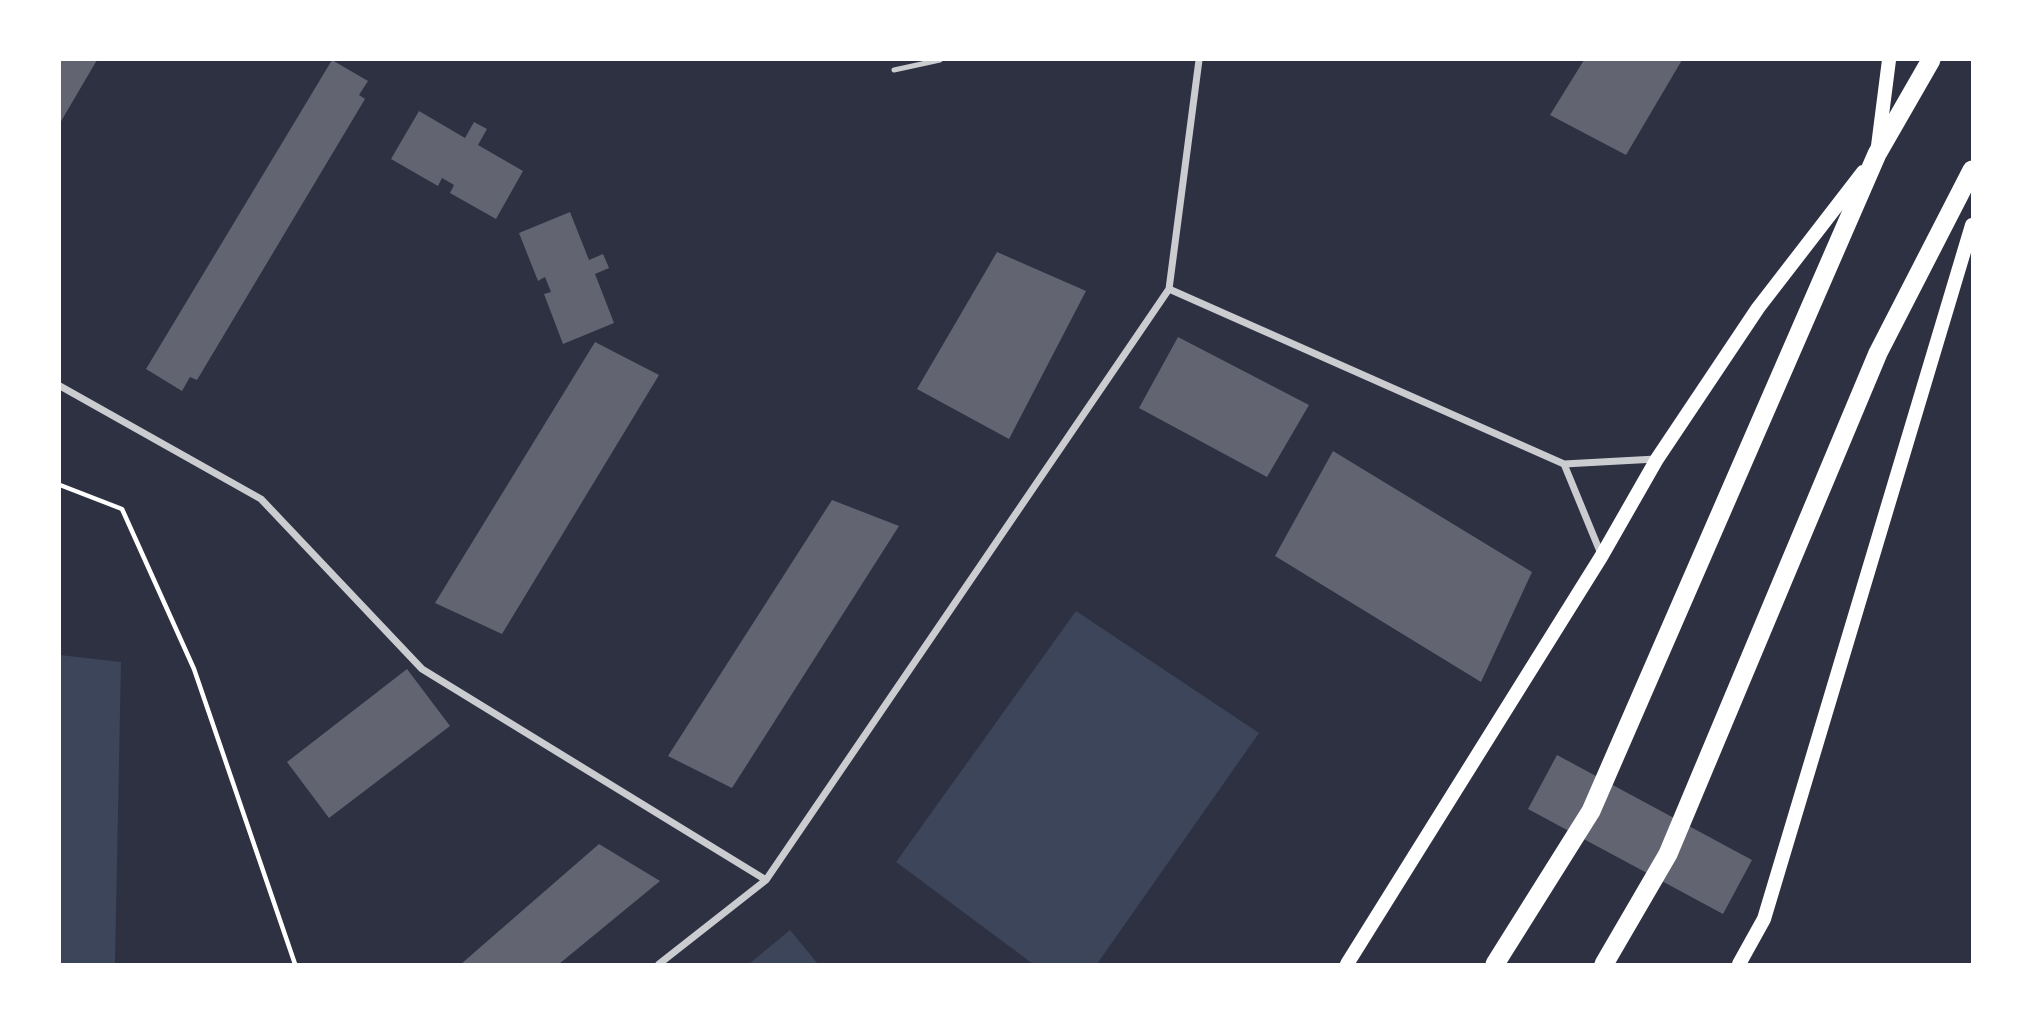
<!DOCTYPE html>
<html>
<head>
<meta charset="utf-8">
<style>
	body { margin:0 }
	#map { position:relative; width:2032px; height:1024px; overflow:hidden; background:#2d3142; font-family:"Noto Sans",sans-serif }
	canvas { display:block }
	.frame { position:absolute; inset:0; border:61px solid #fff; pointer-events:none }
</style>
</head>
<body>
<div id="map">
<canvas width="2032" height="1024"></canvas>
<div class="frame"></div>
</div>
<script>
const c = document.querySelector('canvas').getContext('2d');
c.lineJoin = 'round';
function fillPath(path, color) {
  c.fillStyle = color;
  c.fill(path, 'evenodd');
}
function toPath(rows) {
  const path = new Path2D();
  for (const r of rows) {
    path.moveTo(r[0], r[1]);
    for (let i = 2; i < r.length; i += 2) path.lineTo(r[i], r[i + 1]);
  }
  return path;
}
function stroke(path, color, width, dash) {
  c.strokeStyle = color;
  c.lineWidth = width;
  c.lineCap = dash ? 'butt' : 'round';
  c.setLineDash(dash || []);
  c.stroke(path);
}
const green = toPath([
	[1076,611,1259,733,1097,964,1033,964,896,862],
	[60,655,121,662,115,964,60,964],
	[790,930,818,964,749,964]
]);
const building = toPath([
	[60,60,97,60,60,123],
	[332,60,368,81,359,95,365,99,197,380,190,377,182,391,146,369],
	[1584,60,1682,60,1626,155,1550,115],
	[419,111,465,138,474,122,487,129,478,145,523,171,496,219,450,193,454,185,442,178,438,186,391,159],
	[570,212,589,260,603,254,609,268,595,274,614,323,563,344,544,294,551,292,545,277,538,281,519,233],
	[997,252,1086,291,1009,439,917,389],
	[1178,337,1309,405,1267,477,1139,408],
	[595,342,659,375,502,634,435,603],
	[1333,451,1532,572,1481,682,1275,556],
	[832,500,899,526,732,788,668,756],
	[407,669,450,726,329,818,287,762],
	[1557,755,1752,860,1723,914,1528,809],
	[599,844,660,881,559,964,461,964]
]);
const path = toPath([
	[60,485,122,509,194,669,295,964]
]);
const service = toPath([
	[894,70,940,60]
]);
const minor = toPath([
	[1169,289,1564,464,1656,459],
	[60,386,261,499,422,669,766,880,1169,289,1199,60],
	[1564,464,1601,554],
	[659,964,766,880]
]);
const secondary = toPath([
	[1878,146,1889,60],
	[1347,964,1601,557,1657,459,1758,308,1863,172],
	[1739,964,1764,919,1972,225]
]);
const trunk = toPath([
	[1495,964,1591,811,1877,154,1931,60],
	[1604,964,1668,854,1878,353,1972,170]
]);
fillPath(green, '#3c4559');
fillPath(building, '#626471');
stroke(path, '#fff', 4.5);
stroke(service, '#caccd0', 5);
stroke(minor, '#caccd0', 7);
stroke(secondary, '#fff', 14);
stroke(trunk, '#fff', 19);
</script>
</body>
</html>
